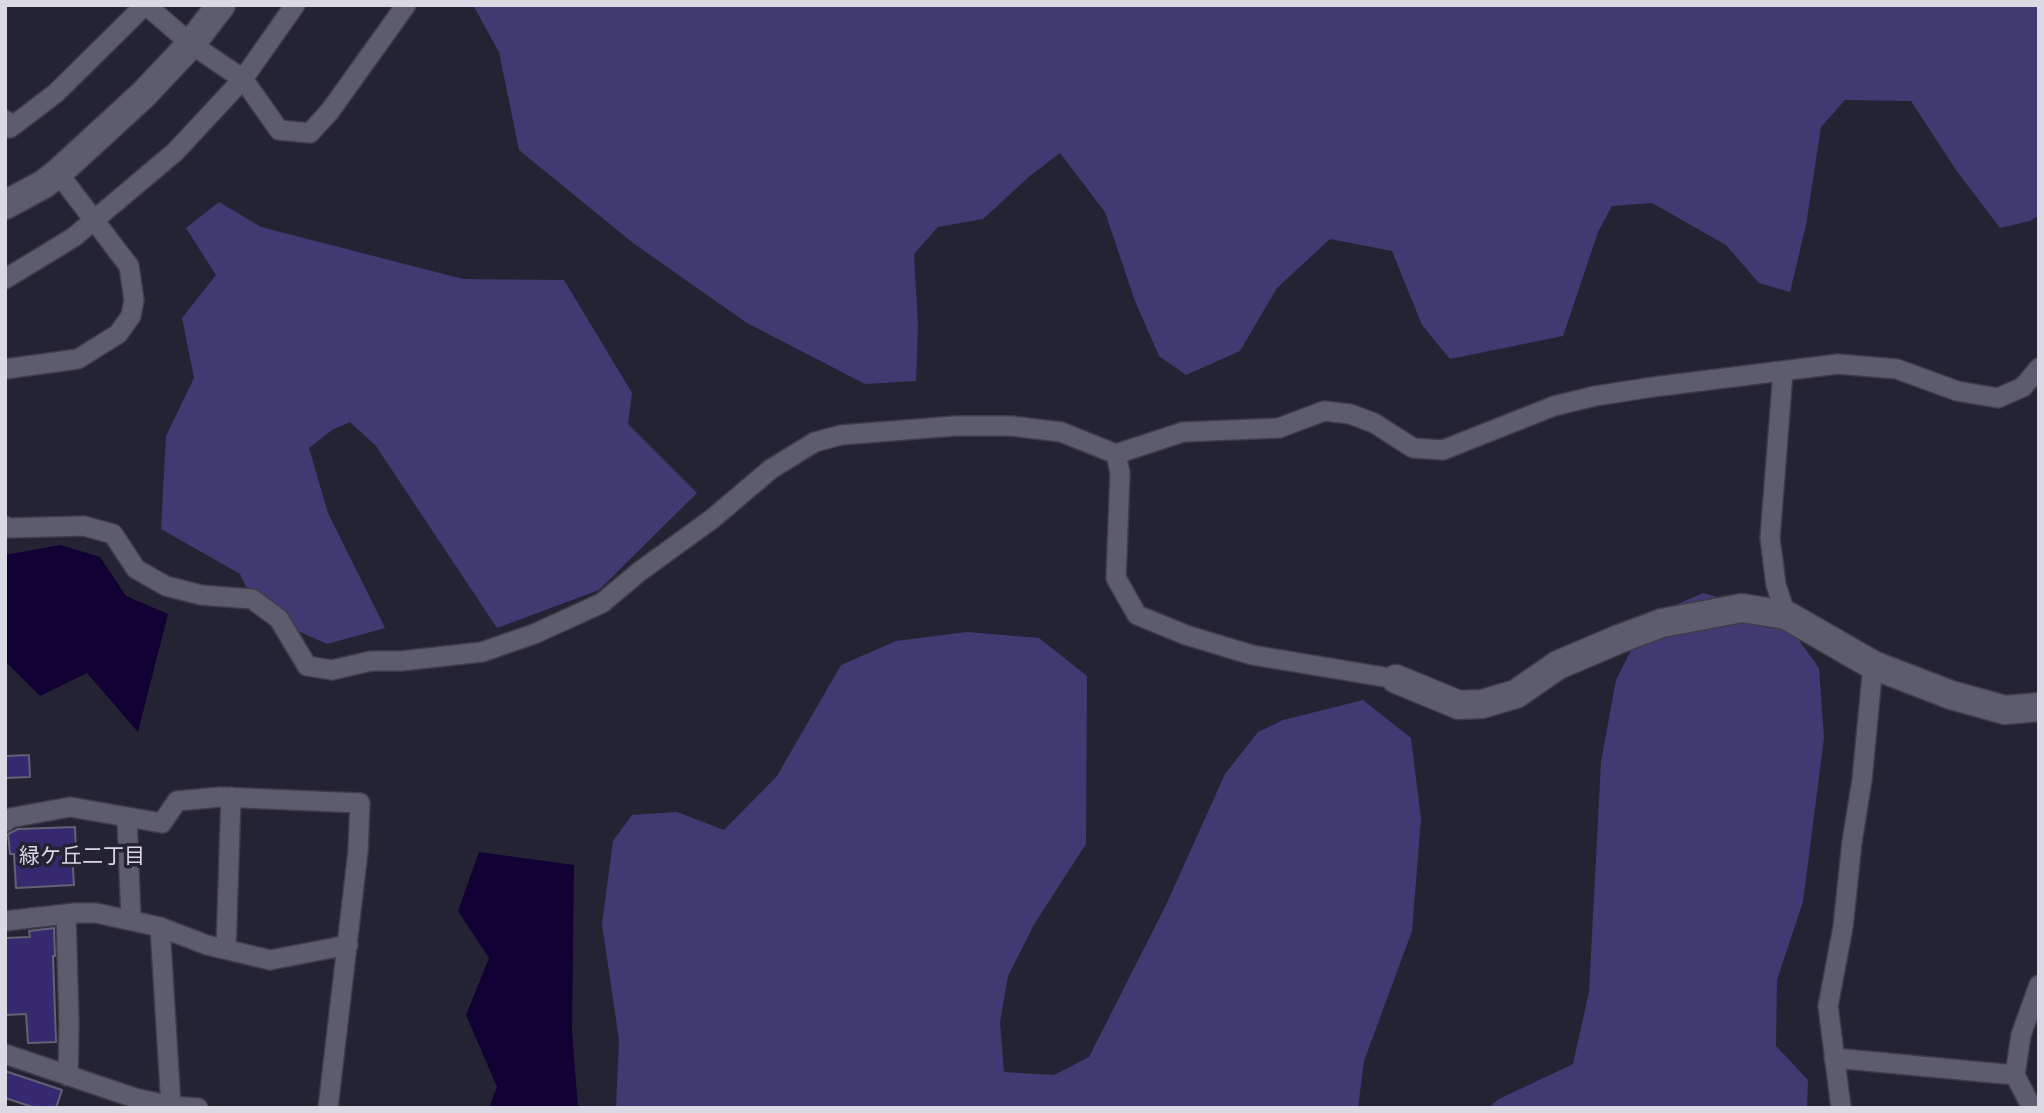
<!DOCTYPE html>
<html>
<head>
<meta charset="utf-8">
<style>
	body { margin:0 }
	#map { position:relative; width:2044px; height:1113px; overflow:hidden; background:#242333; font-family:Commissioner,sans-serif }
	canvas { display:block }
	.frame { position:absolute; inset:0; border:7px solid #dad9e4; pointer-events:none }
</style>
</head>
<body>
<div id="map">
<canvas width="2044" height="1113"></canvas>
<div class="frame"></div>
</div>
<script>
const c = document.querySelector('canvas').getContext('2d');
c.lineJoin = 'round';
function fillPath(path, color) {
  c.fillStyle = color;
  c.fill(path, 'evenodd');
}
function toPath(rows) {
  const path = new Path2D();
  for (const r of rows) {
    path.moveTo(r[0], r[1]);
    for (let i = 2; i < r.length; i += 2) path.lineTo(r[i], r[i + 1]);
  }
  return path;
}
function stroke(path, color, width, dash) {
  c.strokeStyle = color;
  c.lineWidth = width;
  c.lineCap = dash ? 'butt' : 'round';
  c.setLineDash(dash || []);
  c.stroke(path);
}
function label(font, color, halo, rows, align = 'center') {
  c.font = font + ' Commissioner,"Noto Sans JP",sans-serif';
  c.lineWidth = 7;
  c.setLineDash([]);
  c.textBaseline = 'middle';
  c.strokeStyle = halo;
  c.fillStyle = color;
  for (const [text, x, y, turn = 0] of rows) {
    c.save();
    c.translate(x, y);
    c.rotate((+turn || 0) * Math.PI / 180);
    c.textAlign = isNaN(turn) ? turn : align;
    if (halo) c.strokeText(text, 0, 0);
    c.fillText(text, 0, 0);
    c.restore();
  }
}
const green = toPath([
	[473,5,2039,5,2039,215,2030,221,2000,228,1956,170,1911,101,1845,100,1821,127,1806,225,1790,292,1759,283,1726,245,1652,203,1612,206,1598,232,1563,336,1450,359,1422,325,1392,251,1330,239,1277,288,1240,351,1186,375,1159,356,1135,301,1105,212,1060,153,1031,175,983,219,938,227,914,254,918,325,916,381,865,384,747,323,633,243,519,150,499,52],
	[219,202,261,227,463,279,564,280,632,393,628,424,697,493,599,590,497,628,376,446,350,422,332,430,309,448,328,513,385,628,327,644,258,613,240,574,161,529,166,436,194,378,182,318,216,275,186,228],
	[1703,593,1780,614,1819,668,1824,738,1803,902,1777,980,1776,1046,1808,1080,1807,1108,1488,1108,1499,1099,1573,1064,1589,992,1601,762,1616,680,1648,617],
	[967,632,1039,638,1087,676,1086,844,1035,923,1008,976,1000,1022,1004,1072,1054,1075,1089,1057,1166,905,1225,774,1258,732,1283,720,1363,700,1411,738,1421,819,1412,931,1364,1061,1358,1108,616,1108,619,1040,602,924,613,841,632,815,677,812,724,830,777,776,841,665,896,641]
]);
const water = toPath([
	[60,545,100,557,126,596,168,614,138,732,87,673,40,696,5,661,5,555],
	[479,852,574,865,572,1030,578,1108,489,1108,497,1087,466,1015,489,958,458,911]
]);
const building = toPath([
	[29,755,30,777,5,778,5,756,29,755],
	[75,827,76,852,72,852,74,885,16,888,14,854,10,854,8,834,18,829,75,827],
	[54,928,55,956,53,956,56,1042,28,1043,26,1014,5,1015,5,938,30,937,29,931,54,928],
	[5,1071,62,1090,56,1108,36,1108,5,1098,5,1071]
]);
const street = toPath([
	[146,5,191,44,243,79,295,5],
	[5,120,10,128,56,93,145,5],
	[5,279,74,237,175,152,243,79,279,130,310,133,330,111,406,5],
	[5,369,78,359,118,334,131,316,134,300,129,266,58,173],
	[1783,372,1770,538,1776,585,1786,615],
	[1116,454,1120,473,1116,578,1137,615,1186,635,1252,655,1396,679],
	[5,526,9,528,84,526,113,534,136,569,166,586,201,595,252,599,279,619,307,666,332,670,371,661,401,661,482,652,534,634,602,603,639,572,712,519,771,469,815,442,841,435,955,426,1011,426,1061,432,1116,454,1183,432,1279,428,1324,411,1350,414,1374,423,1413,448,1443,450,1554,406,1595,396,1653,387,1838,364,1897,369,1957,391,1998,398,2023,387,2039,368],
	[127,818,131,920],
	[5,822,10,818,70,807,162,823,177,801,220,797,360,803,358,851,328,1108],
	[66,914,69,1024,68,1076],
	[5,921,75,913,96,913,160,927,171,1106,198,1108],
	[160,927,207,945,270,960,348,945],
	[226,949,231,797],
	[5,1054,135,1098,171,1106],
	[1834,1058,2015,1075],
	[1841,1108,1828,1006,1843,927,1852,842,1862,780,1873,665],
	[2032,1108,2015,1075,2021,1035,2039,985]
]);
const secondary = toPath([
	[5,205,44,184,58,173,144,94,191,44,221,5],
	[1396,679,1459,705,1482,704,1516,694,1558,665,1619,639,1662,623,1742,608,1786,615,1873,665,1951,695,2005,710,2039,707]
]);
const neighbourhoodNames = [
	["緑ケ丘二丁目",82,856]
];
fillPath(green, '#413972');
fillPath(water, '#110134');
fillPath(building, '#37296f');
stroke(building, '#636274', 2);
stroke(street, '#3f3d4a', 22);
stroke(secondary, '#3f3d4a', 31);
stroke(street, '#5d5c6e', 19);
stroke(secondary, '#5d5c6e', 28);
label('21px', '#dad9e4', '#242333', neighbourhoodNames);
</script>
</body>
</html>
